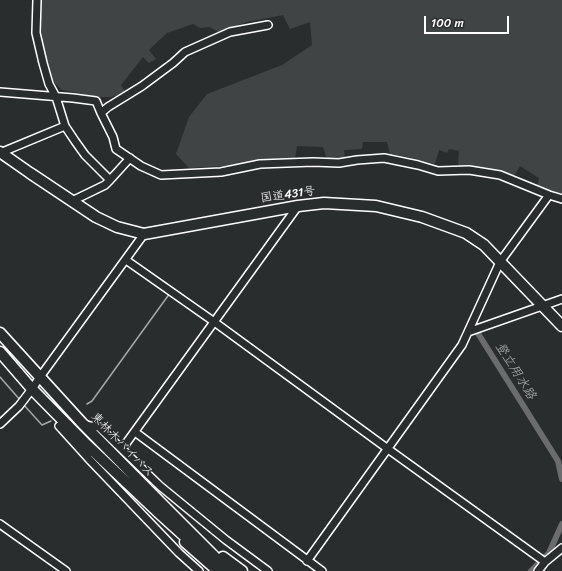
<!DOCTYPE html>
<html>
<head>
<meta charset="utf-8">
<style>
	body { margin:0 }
	#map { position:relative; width:562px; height:571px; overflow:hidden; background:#2a2d2e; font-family:Sriracha,sans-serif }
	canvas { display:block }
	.scale { position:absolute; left:424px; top:16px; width:85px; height:18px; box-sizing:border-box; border:2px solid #fff; border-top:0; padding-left:5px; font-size:12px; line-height:14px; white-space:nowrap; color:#fff; -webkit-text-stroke:3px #2a2d2e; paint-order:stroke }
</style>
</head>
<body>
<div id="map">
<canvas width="562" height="571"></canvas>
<div class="scale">100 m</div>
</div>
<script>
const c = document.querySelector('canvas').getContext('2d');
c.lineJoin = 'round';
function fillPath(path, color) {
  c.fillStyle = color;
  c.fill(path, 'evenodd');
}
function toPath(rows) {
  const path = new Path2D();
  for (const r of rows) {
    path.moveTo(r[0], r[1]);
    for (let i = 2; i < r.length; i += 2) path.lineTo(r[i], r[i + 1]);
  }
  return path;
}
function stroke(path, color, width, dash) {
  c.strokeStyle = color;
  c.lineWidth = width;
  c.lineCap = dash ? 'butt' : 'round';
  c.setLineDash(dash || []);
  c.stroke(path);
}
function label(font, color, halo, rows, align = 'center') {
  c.font = font + ' Sriracha,"Klee One",sans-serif';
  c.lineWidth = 3;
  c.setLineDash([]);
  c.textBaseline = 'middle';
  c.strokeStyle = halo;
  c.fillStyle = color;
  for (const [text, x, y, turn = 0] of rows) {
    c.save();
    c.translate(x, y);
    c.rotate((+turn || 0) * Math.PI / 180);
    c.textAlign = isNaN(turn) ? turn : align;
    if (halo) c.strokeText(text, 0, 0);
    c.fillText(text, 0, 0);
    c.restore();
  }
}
const green = toPath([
	[39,0,562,0,562,196,537,187,539,178,520,166,513,178,458,167,459,151,449,149,447,153,439,150,435,164,408,157,390,154,387,142,363,142,362,149,344,150,345,159,327,159,323,147,297,146,295,158,261,159,240,165,189,168,176,154,189,117,207,94,282,65,312,45,310,22,290,29,283,15,247,22,218,32,210,27,200,28,193,24,167,33,149,50,156,59,149,63,143,57,121,85,126,93,110,97,100,97,62,90,51,79,39,45]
]);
const stream = toPath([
	[172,290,173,289,180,293],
	[0,377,21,401],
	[23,404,42,425,51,421],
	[87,404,92,401,170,293]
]);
const canal = toPath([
	[474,327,558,461,562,479],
	[531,571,549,553,562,524]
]);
const minor = toPath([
	[37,0,36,33,43,63,49,84,56,97,65,126,75,141,85,155,110,180,130,158],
	[0,92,73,98,96,101,101,113,108,107,142,86,173,63,185,52,230,32,268,25],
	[101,113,113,137,116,149,141,166,161,175,221,172,260,164,313,162,339,163,357,160,384,158,418,165,438,171,469,170,500,175,549,195,562,199],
	[0,153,65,126],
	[72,201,105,185,110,180],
	[126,260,213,321,388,449,545,562],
	[468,332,562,299],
	[0,424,19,406,32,389,40,377,144,234],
	[84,424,90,426,99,427,160,486,226,540,268,571],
	[59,426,88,458],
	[135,432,322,571],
	[87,445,88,458,179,553,199,571],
	[122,449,298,206],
	[0,524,66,571],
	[307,561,462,345,500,262,549,195],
	[538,571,545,562,562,548]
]);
const highway = toPath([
	[0,152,30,173,96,217,117,227,144,234,298,206,324,203,376,206,422,217,466,233,484,245,562,326],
	[0,333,82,423,167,509,229,571],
	[0,352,32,389,87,445,161,515,192,543],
	[185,542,218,571],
	[223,557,242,571]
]);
const streetNames = [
	["国道431号",288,195,-8],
	["東林木バイパス",122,445,46]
];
const waterNames = [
	["登立用水路",515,371,58]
];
fillPath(green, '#414445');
stroke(stream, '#a6a7a7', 1.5);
stroke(canal, '#6a6c6d', 6);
stroke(minor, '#fff', 10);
stroke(highway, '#fff', 13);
stroke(minor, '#2a2d2e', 7);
stroke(highway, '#2a2d2e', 10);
label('12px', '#fff', '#2a2d2e', streetNames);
label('italic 13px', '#b4b6b6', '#2a2d2e', waterNames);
</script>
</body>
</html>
